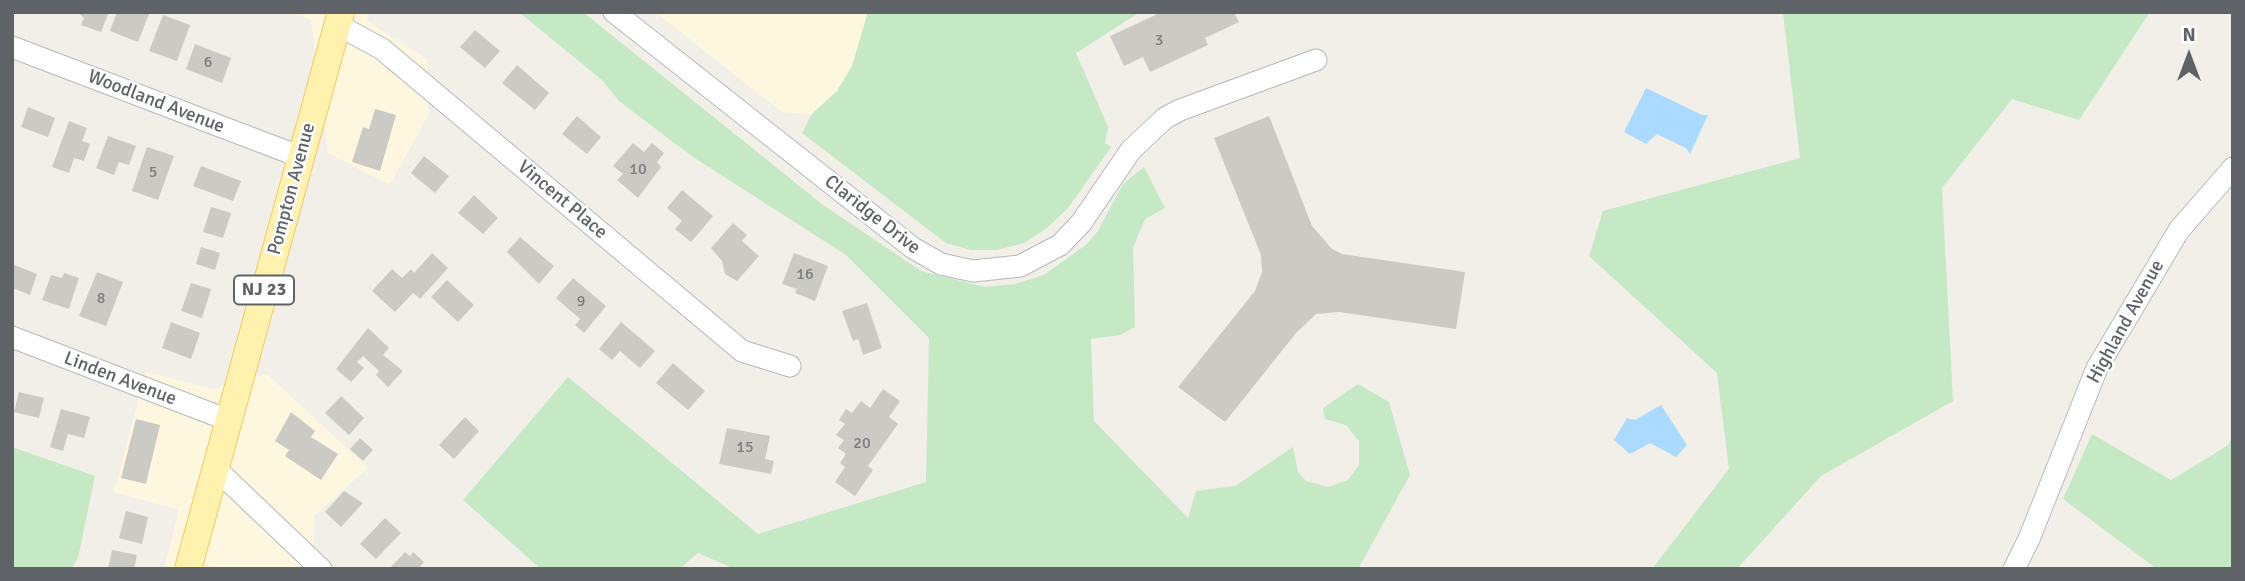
<!DOCTYPE html>
<html>
<head>
<meta charset="utf-8">
<style>
	body { margin:0 }
	#map { position:relative; width:2245px; height:581px; overflow:hidden; background:#f1efe8; font-family:Signika,sans-serif }
	canvas { display:block }
	.frame { position:absolute; inset:0; border:14px solid #5f6368; pointer-events:none }
	.north { position:absolute; left:2154px; top:21px; width:70px; height:70px; -webkit-text-stroke:5px #fff; paint-order:stroke; rotate:0deg; font-size:19px; font-weight:700; line-height:28px; text-align:center; color:#5f6368 }
	.north::after { content:''; display:block; margin:auto; width:24px; height:32px; background:#5f6368; clip-path:polygon(50% 0,100% 100%,50% 72%,0 100%) }
</style>
</head>
<body>
<div id="map">
<canvas width="2245" height="581"></canvas>
<div class="frame"></div>
<div class="north">N</div>
</div>
<script>
const c = document.querySelector('canvas').getContext('2d');
c.lineJoin = 'round';
function fillPath(path, color) {
  c.fillStyle = color;
  c.fill(path, 'evenodd');
}
function toPath(rows) {
  const path = new Path2D();
  for (const r of rows) {
    path.moveTo(r[0], r[1]);
    for (let i = 2; i < r.length; i += 2) path.lineTo(r[i], r[i + 1]);
  }
  return path;
}
function stroke(path, color, width, dash) {
  c.strokeStyle = color;
  c.lineWidth = width;
  c.lineCap = dash ? 'butt' : 'round';
  c.setLineDash(dash || []);
  c.stroke(path);
}
function label(font, color, halo, rows, align = 'center') {
  c.font = font + ' Signika,sans-serif';
  c.lineWidth = 5;
  c.setLineDash([]);
  c.textBaseline = 'middle';
  c.strokeStyle = halo;
  c.fillStyle = color;
  for (const [text, x, y, turn = 0] of rows) {
    c.save();
    c.translate(x, y);
    c.rotate((+turn || 0) * Math.PI / 180);
    c.textAlign = isNaN(turn) ? turn : align;
    if (halo) c.strokeText(text, 0, 0);
    c.fillText(text, 0, 0);
    c.restore();
  }
}
const commercial = toPath([
	[292,12,369,12,367,21,427,59,428,115,390,185,328,153,311,20],
	[655,12,868,12,852,66,837,91,812,114,782,112],
	[146,372,213,389,267,374,368,468,315,515,312,569,164,569,179,510,114,492]
]);
const green = toPath([
	[519,12,583,12,823,205,921,271,985,287,1015,284,1044,275,1087,244,1098,231,1123,184,1144,167,1165,208,1145,219,1133,248,1135,327,1120,335,1091,339,1094,421,1188,518,1196,491,1235,486,1293,447,1298,472,1306,481,1328,487,1348,480,1359,465,1359,441,1346,425,1325,419,1323,408,1358,384,1389,402,1410,475,1358,569,735,569,698,553,679,569,541,569,463,500,568,377,758,534,926,482,929,338,846,255,693,157,619,101,603,81],
	[868,12,1140,12,1076,53,1108,127,1105,143,1111,147,1068,208,1047,228,1024,243,997,250,971,250,946,243,802,133,812,114,837,91,852,66],
	[1783,12,2150,12,2079,120,2012,99,1942,188,1953,401,1821,476,1737,569,1652,569,1729,469,1717,373,1589,256,1603,211,1800,158],
	[2092,434,2171,480,2227,446,2233,437,2233,569,2157,569,2063,499],
	[12,447,95,476,78,558,71,569,12,569]
]);
const water = toPath([
	[1646,88,1702,115,1708,115,1690,154,1686,148,1657,134,1646,144,1624,132],
	[1661,405,1687,445,1676,457,1650,443,1630,454,1614,440,1627,418,1635,420]
]);
const building = toPath([
	[77,12,109,12,101,32,81,25,84,18],
	[117,12,149,14,138,42,110,31],
	[1162,12,1234,12,1239,22,1205,38,1208,45,1150,72,1143,57,1124,66,1110,36],
	[163,15,190,25,177,61,149,51],
	[475,30,500,51,485,68,460,47],
	[195,44,231,58,222,83,186,69],
	[517,65,549,93,535,110,502,83],
	[28,107,55,118,48,137,21,127],
	[375,109,396,115,380,171,352,162,363,127,369,129],
	[577,116,601,137,587,154,562,134],
	[1269,116,1312,226,1332,249,1342,254,1465,272,1456,329,1339,312,1316,314,1296,333,1225,422,1178,387,1255,291,1262,272,1261,255,1214,138],
	[69,121,87,128,82,141,90,144,84,161,74,158,69,173,52,167],
	[108,136,136,146,129,165,119,162,114,175,96,168],
	[633,143,644,152,652,143,664,153,657,162,661,167,638,198,617,180,623,174,613,166],
	[147,147,174,156,158,200,132,191],
	[424,156,449,176,435,193,411,173],
	[201,166,241,181,233,201,193,186],
	[682,190,713,216,691,242,675,229,682,221,667,208],
	[474,195,498,218,483,234,458,213],
	[211,207,231,213,223,238,203,232],
	[733,223,747,235,742,241,759,256,737,281,725,274,722,261,711,248],
	[520,237,554,266,539,284,507,252],
	[201,247,220,253,215,270,196,264],
	[432,253,448,268,420,299,413,293,395,312,372,291,392,269,402,278,411,269,414,273],
	[794,253,828,266,815,301,795,293,797,289,782,284],
	[12,264,37,274,30,295,12,288],
	[97,272,123,282,106,326,79,316],
	[64,273,79,278,69,309,42,300,51,275,62,278],
	[573,278,606,306,584,333,575,325,580,319,556,298],
	[447,280,474,305,458,322,431,297],
	[191,283,211,289,202,318,181,311],
	[867,303,882,348,863,355,858,339,853,341,842,311],
	[171,322,200,333,191,359,162,348],
	[621,322,655,351,640,368,620,351,612,360,599,349],
	[368,328,389,348,383,355,403,371,388,387,376,375,379,371,363,356,357,362,364,368,351,382,336,369],
	[673,363,705,391,688,410,656,383],
	[883,389,900,401,889,417,898,424,868,466,873,470,855,496,835,482,845,467,840,463,846,454,838,448,844,440,836,435,845,424,839,420,846,409,852,413,861,401,870,408],
	[19,392,44,398,39,418,14,412],
	[341,396,364,418,349,435,325,413],
	[61,409,90,417,84,438,68,434,63,451,50,447],
	[291,412,315,431,311,437,338,454,321,480,285,456,289,450,275,441],
	[465,417,479,431,454,459,439,445],
	[136,419,160,425,146,484,121,478],
	[727,428,770,436,765,459,774,461,771,474,719,464],
	[360,438,373,450,363,461,350,449],
	[344,491,363,503,341,527,325,512],
	[126,511,148,517,142,544,119,538],
	[385,518,401,533,376,559,360,544],
	[112,550,137,555,134,569,108,569],
	[405,552,410,556,413,552,424,562,420,566,423,569,389,569]
]);
const minor = toPath([
	[614,12,913,248,941,264,973,271,1020,266,1060,245,1081,223,1131,150,1165,118,1180,110,1316,60],
	[338,25,382,49,742,351,790,366],
	[12,47,301,157],
	[12,337,228,420],
	[215,468,321,569],
	[2014,569,2029,539,2097,368,2179,230,2233,168]
]);
const major = toPath([
	[188,569,341,12]
]);
const numberNames = [
	["3",1159,41],
	["6",208,63],
	["10",638,170],
	["5",153,173],
	["16",805,275],
	["8",101,299],
	["9",581,302],
	["20",862,444],
	["15",745,448]
];
const shields = [
	[264,290,60]
];
const shieldNames = [
	["NJ 23",264,290]
];
const streetNames = [
	["Woodland Avenue",156,102,21],
	["Pompton Avenue",292,189,-75],
	["Vincent Place",562,200,40],
	["Claridge Drive",872,215,38],
	["Highland Avenue",2126,322,-61],
	["Linden Avenue",120,379,21]
];
fillPath(commercial, '#fef7e0');
fillPath(green, '#c5e8c5');
fillPath(water, '#aadaff');
fillPath(building, '#cccac5');
stroke(minor, '#b5b8bc', 23);
stroke(major, '#f2c960', 28);
stroke(minor, '#fff', 21);
stroke(major, '#fff2af', 26);
label('16px', '#7a7d7f', null, numberNames);
for (const [x, y, w] of shields) {
  const box = new Path2D();
  box.roundRect(x - w / 2, y - 14.5, w, 29, 5);
  c.fillStyle = '#fff';
  c.fill(box);
  stroke(box, '#5f6368', 2);
}
label('bold 18px', '#5f6368', null, shieldNames);
label('19px', '#5f6368', '#fff', streetNames);
</script>
</body>
</html>
